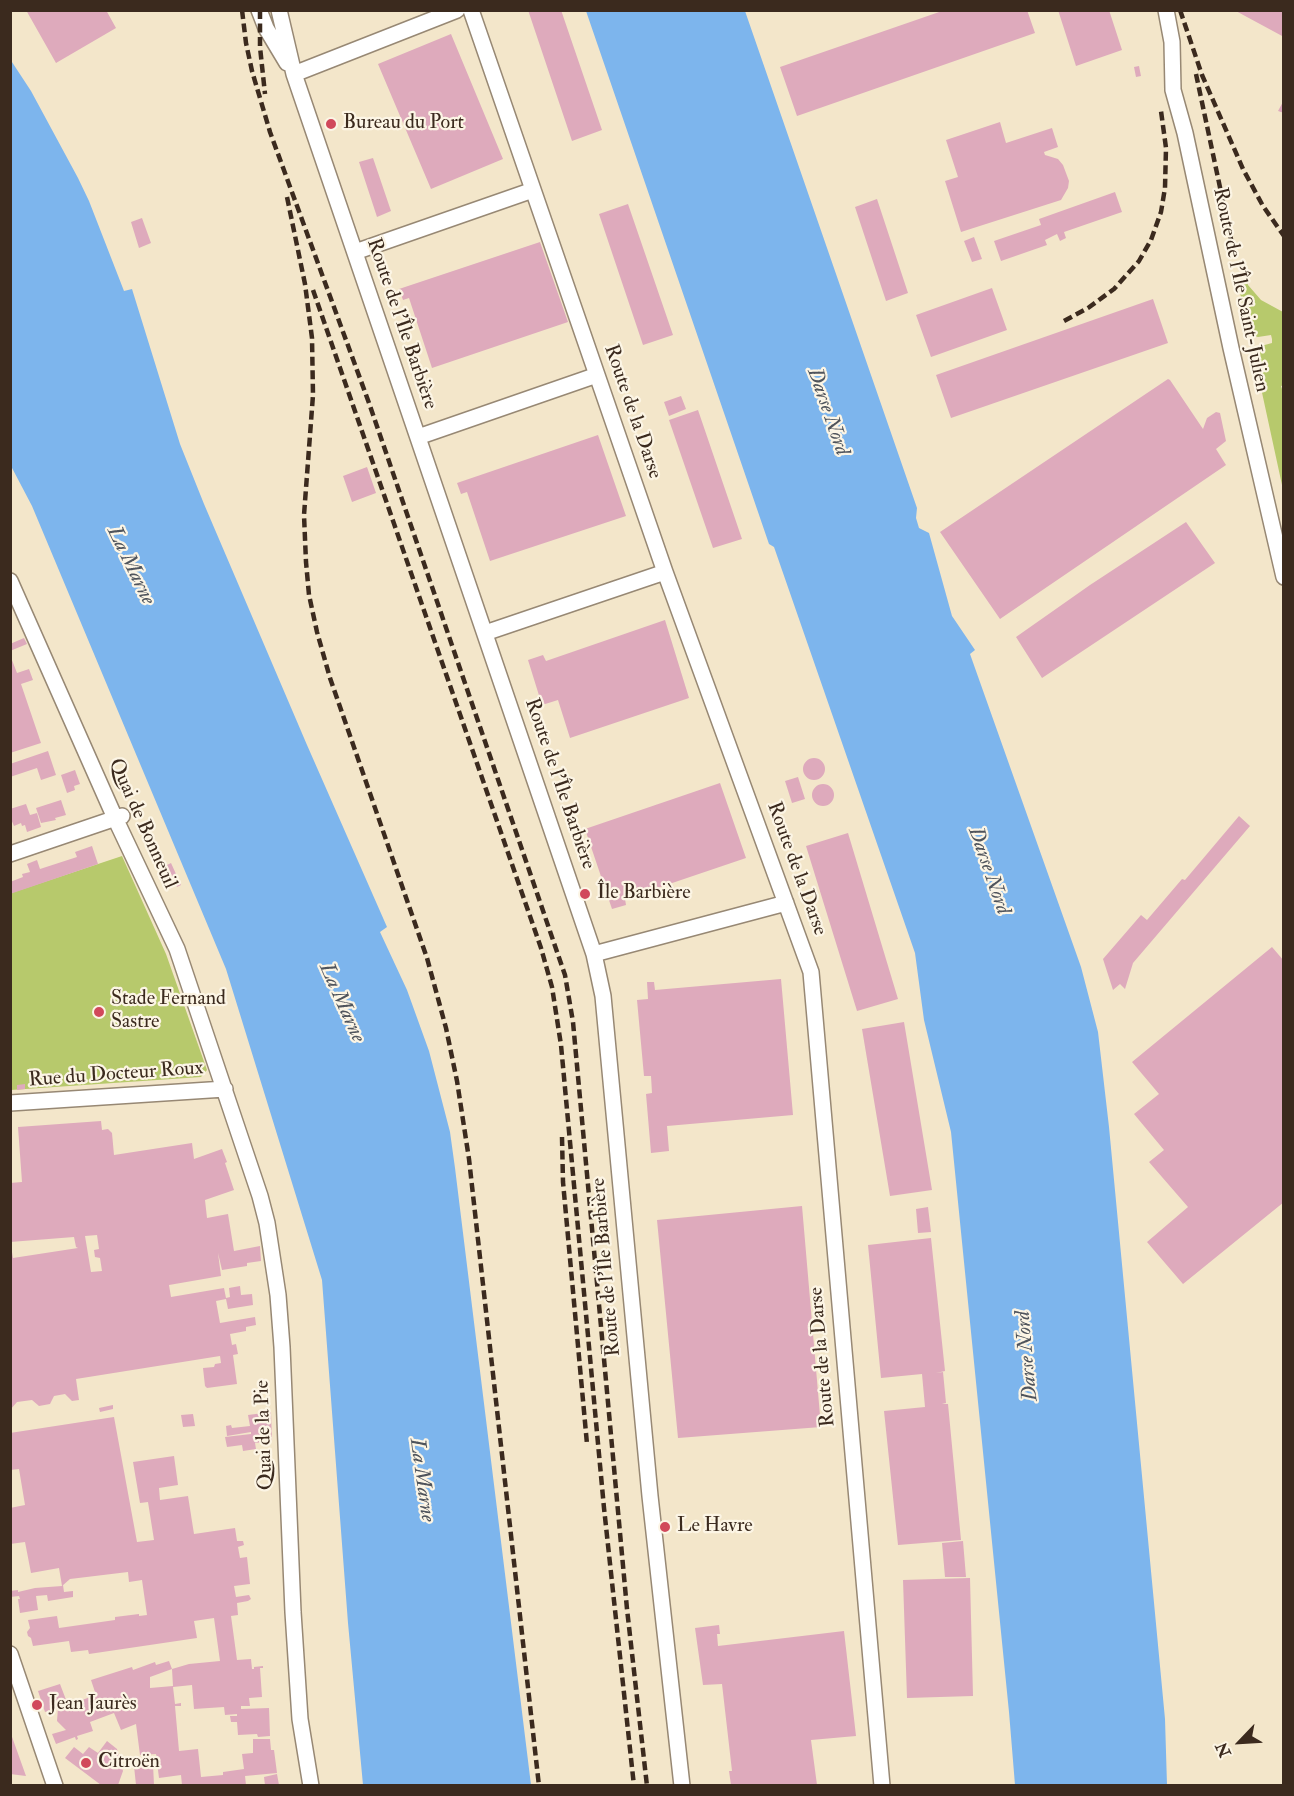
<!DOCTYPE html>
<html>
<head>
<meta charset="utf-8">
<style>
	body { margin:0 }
	#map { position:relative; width:1294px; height:1796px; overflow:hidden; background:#f3e6ca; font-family:"IM FELL Double Pica",serif }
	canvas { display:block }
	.frame { position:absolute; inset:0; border:12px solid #3b2a1e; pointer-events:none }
	.north { position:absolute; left:1210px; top:1712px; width:60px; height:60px; -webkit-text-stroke:4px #fcf5e5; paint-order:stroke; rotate:245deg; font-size:16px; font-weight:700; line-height:24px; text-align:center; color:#3b2a1e }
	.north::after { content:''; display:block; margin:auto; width:21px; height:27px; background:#3b2a1e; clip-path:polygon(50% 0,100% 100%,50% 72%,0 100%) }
</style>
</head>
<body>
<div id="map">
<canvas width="1294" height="1796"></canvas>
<div class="frame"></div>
<div class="north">N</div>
</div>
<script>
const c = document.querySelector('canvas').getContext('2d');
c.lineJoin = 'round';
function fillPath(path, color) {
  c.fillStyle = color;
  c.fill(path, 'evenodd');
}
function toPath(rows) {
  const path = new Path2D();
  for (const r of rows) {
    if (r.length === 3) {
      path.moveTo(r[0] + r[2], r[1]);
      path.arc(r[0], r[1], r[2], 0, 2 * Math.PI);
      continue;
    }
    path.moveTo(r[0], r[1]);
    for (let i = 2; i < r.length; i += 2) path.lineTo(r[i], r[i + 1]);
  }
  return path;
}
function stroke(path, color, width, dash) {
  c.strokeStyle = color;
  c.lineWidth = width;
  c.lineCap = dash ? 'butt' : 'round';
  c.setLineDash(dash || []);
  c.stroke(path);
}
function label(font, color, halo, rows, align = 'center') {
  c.font = font + ' "IM FELL Double Pica",serif';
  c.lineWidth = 4.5;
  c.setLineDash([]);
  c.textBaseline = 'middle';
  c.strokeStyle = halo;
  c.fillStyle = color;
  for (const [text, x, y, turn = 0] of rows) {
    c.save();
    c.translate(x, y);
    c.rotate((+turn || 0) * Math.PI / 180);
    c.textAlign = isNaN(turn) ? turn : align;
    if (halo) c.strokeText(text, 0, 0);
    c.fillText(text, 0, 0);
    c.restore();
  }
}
const green = toPath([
	[1246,279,1248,285,1261,300,1283,312,1284,385,1281,386,1284,395,1282,485,1253,351,1261,346,1272,343,1272,339,1271,335,1258,337,1249,335,1238,283],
	[122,856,166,954,207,1070,201,1077,11,1090,11,893]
]);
const water = toPath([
	[586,11,745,11,917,508,916,518,919,528,929,533,952,616,975,650,970,654,1081,967,1098,1032,1109,1127,1165,1719,1167,1785,1015,1785,1009,1712,951,1132,924,1020,915,953,774,547,769,544],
	[10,59,31,91,78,178,89,201,124,291,132,289,180,444,204,504,307,745,387,927,380,932,407,990,429,1051,450,1132,455,1168,531,1785,363,1785,348,1623,322,1280,226,969,32,506,11,466]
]);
const building = toPath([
	[26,10,106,10,116,28,56,63],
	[528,10,561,10,602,130,572,141],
	[945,10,1027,10,1035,33,797,116,780,67],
	[1058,10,1109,10,1122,50,1076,66],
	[1234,10,1284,10,1284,37],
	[451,34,503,159,431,189,378,64],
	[1139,66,1141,76,1136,77,1134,67],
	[1284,100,1284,113,1278,111],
	[1000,122,1006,143,1052,128,1058,147,1044,152,1045,155,1058,159,1063,165,1069,181,1068,188,1061,200,961,232,945,181,958,177,946,140],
	[373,158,391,211,377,217,359,162],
	[1115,192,1122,212,1064,232,1066,238,1060,241,1057,234,1045,240,1047,245,1001,261,994,241,1041,225,1039,219],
	[877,199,908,293,886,301,855,207],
	[628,204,673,335,643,345,599,214],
	[142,218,151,243,139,248,131,222],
	[974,237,982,259,972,262,964,241],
	[540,242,568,322,432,368,409,298,403,300,399,289],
	[992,288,1007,330,931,357,916,315],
	[1153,299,1168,343,951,418,936,375],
	[1168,379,1170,380,1203,429,1207,418,1216,412,1220,413,1226,441,1216,449,1226,465,1000,619,940,532],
	[681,396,686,409,669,416,664,402],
	[698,410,742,539,713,548,669,420],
	[598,435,626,516,490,561,467,492,461,494,457,483],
	[367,467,376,493,352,502,343,476],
	[1186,522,1215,563,1042,678,1016,637,1090,585],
	[665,620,689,698,570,738,558,700,542,705,528,660,543,655,546,661],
	[24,638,27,644,10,651,10,644],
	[10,655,17,673,29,669,33,680,21,684,41,743,10,753],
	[48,751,56,775,41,780,37,768,10,777,10,764],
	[814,769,11],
	[75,770,80,784,74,786,75,790,67,793,61,775],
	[798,777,805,799,792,803,785,781],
	[720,783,746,858,625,899,626,905,612,909,585,829],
	[823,795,11],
	[61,800,66,815,55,818,56,820,41,823,36,808],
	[26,804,30,815,37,813,41,827,27,832,25,825,22,826,21,823,14,826,10,817,10,809],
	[1239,816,1250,826,1133,963,1125,989,1120,984,1113,990,1103,959,1141,915,1147,920,1182,879,1185,880],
	[848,833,898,999,857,1011,806,846],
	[92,846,98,864,10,894,10,882,23,877,22,874,30,872,27,864,37,860,40,869,77,857,75,852],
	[171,863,181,885,177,887,167,865],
	[1272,947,1284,961,1284,1202,1183,1284,1147,1242,1188,1207,1149,1162,1164,1150,1134,1114,1159,1094,1132,1062],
	[781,979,793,1115,667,1126,669,1151,651,1153,646,1094,652,1093,651,1076,644,1076,637,1000,648,999,647,982,654,982,655,990],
	[904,1022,932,1190,890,1196,862,1029],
	[25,1084,25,1089,17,1090,17,1085],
	[101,1121,102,1130,108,1129,112,1133,114,1155,192,1143,194,1159,222,1149,227,1162,225,1163,234,1190,205,1200,207,1218,228,1214,234,1251,260,1246,261,1261,247,1263,247,1266,222,1270,218,1253,221,1276,169,1285,171,1297,224,1288,226,1298,230,1297,229,1288,240,1286,241,1295,252,1294,253,1305,228,1309,226,1299,216,1301,220,1323,255,1317,256,1325,246,1327,246,1331,230,1334,232,1345,236,1344,238,1354,233,1355,237,1384,207,1388,205,1386,203,1368,214,1367,215,1364,221,1363,220,1356,76,1379,79,1400,72,1401,65,1394,54,1396,50,1404,39,1406,32,1400,17,1402,10,1410,10,1252,12,1252,13,1258,78,1248,76,1247,74,1237,10,1242,10,1183,22,1182,18,1127],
	[97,1235,99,1249,94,1250,95,1257,100,1258,102,1271,91,1272,85,1236],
	[802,1206,821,1427,678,1438,657,1220],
	[928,1207,931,1232,918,1233,916,1209],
	[931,1238,945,1371,936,1373,943,1372,946,1403,942,1404,948,1404,961,1540,898,1545,884,1411,925,1407,922,1374,881,1378,868,1245],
	[113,1405,113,1409,100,1412,99,1408],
	[271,1412,272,1441,255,1443,256,1449,243,1451,242,1445,227,1447,225,1437,251,1434,251,1432,227,1436,226,1426,231,1425,232,1428,250,1426,248,1415],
	[193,1414,195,1426,183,1427,181,1415],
	[114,1417,137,1542,154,1540,148,1502,140,1503,133,1462,174,1456,178,1485,159,1488,160,1500,188,1496,194,1534,235,1528,237,1541,243,1541,244,1545,238,1547,240,1558,247,1557,250,1584,234,1586,236,1597,249,1595,251,1599,248,1601,237,1603,238,1615,231,1616,237,1660,251,1659,252,1669,254,1669,254,1667,263,1666,263,1668,260,1668,262,1697,249,1698,250,1706,241,1706,241,1709,269,1708,270,1736,258,1737,257,1734,238,1735,237,1722,231,1722,230,1716,237,1716,237,1714,225,1715,224,1707,194,1709,192,1685,173,1687,175,1704,181,1703,181,1706,175,1706,179,1751,198,1749,201,1777,223,1775,223,1772,244,1769,242,1754,253,1753,253,1739,270,1739,271,1750,274,1750,277,1773,245,1776,246,1785,182,1785,181,1775,159,1778,156,1754,140,1755,136,1724,121,1730,114,1713,90,1722,93,1731,77,1736,78,1739,76,1740,75,1737,56,1744,52,1734,66,1730,57,1721,58,1708,45,1712,38,1691,60,1684,68,1705,96,1695,91,1680,132,1667,133,1670,155,1662,156,1665,169,1661,172,1669,189,1664,220,1661,214,1618,194,1621,197,1638,89,1654,88,1650,71,1652,69,1641,33,1646,31,1638,28,1636,27,1632,30,1628,28,1620,57,1616,59,1628,115,1620,115,1617,139,1614,139,1616,147,1615,142,1580,129,1582,128,1572,70,1579,62,1586,63,1585,64,1592,73,1591,73,1597,48,1601,47,1595,36,1596,38,1610,20,1613,18,1599,20,1599,19,1596,10,1597,10,1591,18,1590,18,1592,35,1588,62,1586,59,1568,31,1573,25,1542,10,1544,10,1508,25,1505,19,1469,10,1470,10,1433],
	[172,1669,173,1686,150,1688,150,1677],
	[963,1541,966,1577,945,1577,942,1543],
	[970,1578,973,1696,907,1698,903,1580],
	[719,1625,720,1634,717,1634,718,1646,844,1631,856,1736,811,1740,817,1785,731,1785,729,1771,732,1771,722,1684,703,1685,695,1628],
	[10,1734,11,1734,26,1776,10,1774],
	[107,1741,117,1749,123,1771,118,1785,101,1785,65,1758,74,1747,83,1754,89,1747,98,1753],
	[153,1764,154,1785,136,1785,134,1766],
	[277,1774,279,1785,265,1785,264,1777]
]);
const minor = toPath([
	[259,10,266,28,287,63],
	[279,10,294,74,594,954,603,996,650,1496,682,1786],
	[471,10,665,572,811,972,882,1786],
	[1166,10,1172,42,1173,90,1185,133,1231,348,1284,577],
	[294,74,457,10],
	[355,252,533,190],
	[418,437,597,375],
	[10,581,115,818,177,949,260,1196,267,1223,278,1295,282,1347,293,1612,300,1719,311,1786],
	[485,633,665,572],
	[10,854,122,816],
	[594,954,786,903],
	[10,1103,225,1089],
	[10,1654,55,1786]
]);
const rail = toPath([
	[242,10,246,43,252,71,270,132,369,403,565,975,573,1022,627,1609,647,1786],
	[260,10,260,47,265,94],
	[1180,10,1202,75,1243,169,1263,206,1284,236],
	[1196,74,1232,244],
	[287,197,305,284,312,338,313,395,304,515,306,562,309,595,317,632,330,678,427,958,446,1028,457,1081,469,1159,539,1786],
	[313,290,541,948,552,987,561,1045,604,1508,634,1786],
	[1064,321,1088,308,1114,289,1139,261,1151,240,1161,212,1165,188,1166,148,1161,111],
	[562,1137,563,1182,587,1444]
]);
const markers = [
	[331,124,6,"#d1495b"],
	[585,894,6,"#d1495b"],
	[99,1012,6,"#d1495b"],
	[665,1527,6,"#d1495b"],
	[37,1705,6,"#d1495b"],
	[86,1763,6,"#d1495b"]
];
const poiNames = [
	["Bureau du Port",343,124],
	["Île Barbière",597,894],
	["Stade Fernand",111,1000],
	["Sastre",111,1023],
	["Le Havre",677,1527],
	["Jean Jaurès",49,1705],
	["Citroën",98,1763]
];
const streetNames = [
	["Route de l'Île Saint-Julien",1240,290,78],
	["Route de l'Île Barbière",401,324,71],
	["Route de la Darse",632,412,71],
	["Route de l'Île Barbière",559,784,71],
	["Quai de Bonneuil",142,824,66],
	["Route de la Darse",796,869,70],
	["Rue du Docteur Roux",116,1075,-4],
	["Route de l'Île Barbière",607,1267,-95],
	["Route de la Darse",823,1357,-95],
	["Quai de la Pie",265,1435,-92]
];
const waterNames = [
	["Darse Nord",827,412,71],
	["La Marne",130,566,64],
	["Darse Nord",988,871,71],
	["La Marne",341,1003,66],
	["Darse Nord",1028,1356,-95],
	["La Marne",421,1480,82]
];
fillPath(green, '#b7c96c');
fillPath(water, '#7db5ed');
fillPath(building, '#deaabc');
stroke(minor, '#978874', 18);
stroke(minor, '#fff', 15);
stroke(rail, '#3b2a1e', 4.5, [9, 4.5]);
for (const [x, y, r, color] of markers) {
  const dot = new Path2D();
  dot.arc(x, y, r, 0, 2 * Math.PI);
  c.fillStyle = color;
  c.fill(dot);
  stroke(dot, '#fcf5e5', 2);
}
label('20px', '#3b2a1e', '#fcf5e5', poiNames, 'left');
label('20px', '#3b2a1e', '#fcf5e5', streetNames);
label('italic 21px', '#4f545c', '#fcf5e5', waterNames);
</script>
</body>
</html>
